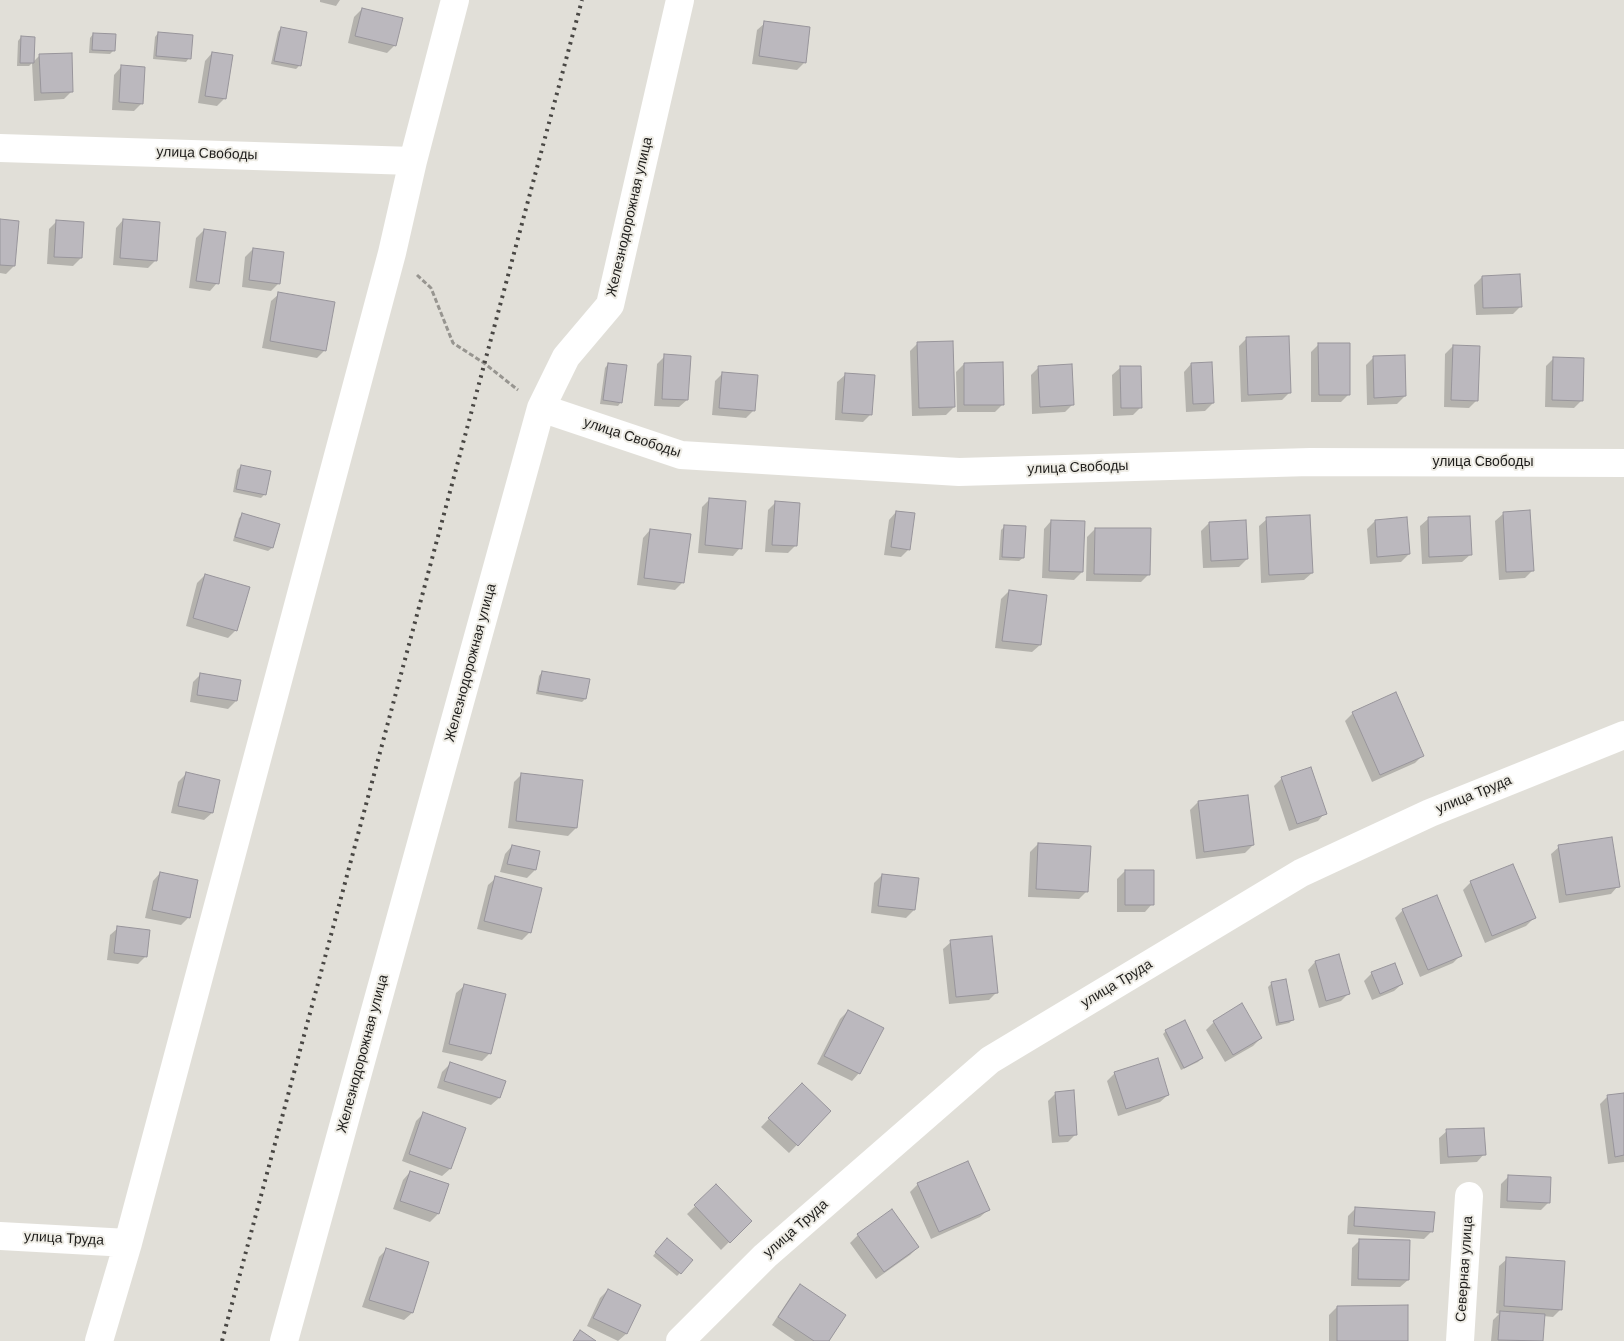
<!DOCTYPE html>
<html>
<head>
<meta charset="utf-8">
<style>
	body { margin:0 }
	canvas { display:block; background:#e1dfd8 }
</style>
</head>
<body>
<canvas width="1624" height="1341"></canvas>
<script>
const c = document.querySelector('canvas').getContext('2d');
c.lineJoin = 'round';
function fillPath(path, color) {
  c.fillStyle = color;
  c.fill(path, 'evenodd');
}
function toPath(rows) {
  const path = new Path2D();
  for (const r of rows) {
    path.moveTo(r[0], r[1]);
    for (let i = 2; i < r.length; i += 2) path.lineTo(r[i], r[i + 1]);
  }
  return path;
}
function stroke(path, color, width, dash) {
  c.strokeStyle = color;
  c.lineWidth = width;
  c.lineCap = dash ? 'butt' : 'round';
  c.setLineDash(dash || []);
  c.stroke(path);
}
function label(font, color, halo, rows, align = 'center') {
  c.font = font + ' "DM Sans",sans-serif';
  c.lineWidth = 4;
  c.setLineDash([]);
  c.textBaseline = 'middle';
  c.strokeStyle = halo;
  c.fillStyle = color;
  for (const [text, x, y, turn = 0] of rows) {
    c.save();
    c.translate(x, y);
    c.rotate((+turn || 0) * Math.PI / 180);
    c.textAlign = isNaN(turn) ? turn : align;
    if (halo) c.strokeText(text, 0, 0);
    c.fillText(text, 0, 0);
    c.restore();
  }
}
const shadow = toPath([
	[320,0,340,0,336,6,320,2],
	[362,9,395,45,387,53,348,43,354,17],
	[765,23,805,62,797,70,752,64,757,30],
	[281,28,299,66,296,69,271,64,278,32],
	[158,33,189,58,186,62,153,59,155,37],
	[93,34,114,50,110,54,89,53,90,38],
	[21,37,33,62,40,55,72,91,64,99,34,101,32,63,29,66,17,66,18,41],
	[212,53,225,98,217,106,198,103,205,61],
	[121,67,142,103,134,111,112,110,114,75],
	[123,220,156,260,148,268,113,265,116,228],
	[0,221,14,266,6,274,0,273],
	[57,221,81,258,73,266,47,264,49,229],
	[204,230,217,283,210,291,189,288,196,238],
	[253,249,279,283,271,291,242,287,245,257],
	[1482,277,1521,306,1513,314,1476,315,1474,285],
	[279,294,325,350,317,358,262,348,271,301],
	[1246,339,1289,393,1282,400,1241,402,1239,346],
	[918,343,954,407,946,415,912,416,910,351],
	[1319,344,1349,394,1341,402,1311,402,1311,352],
	[1453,346,1477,400,1469,408,1444,407,1445,354],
	[665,356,687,400,679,407,654,406,657,364],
	[1374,357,1405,396,1397,404,1367,405,1366,365],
	[1554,358,1582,400,1574,408,1545,407,1546,366],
	[608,364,621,402,618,406,600,404,605,368],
	[964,364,1003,404,995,412,957,412,956,372],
	[1191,364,1213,403,1205,411,1186,412,1184,372],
	[1039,367,1072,405,1065,412,1032,414,1031,375],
	[1120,368,1141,407,1133,415,1113,416,1112,375],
	[723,373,754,410,746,418,712,415,715,381],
	[845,375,871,414,863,422,835,420,837,382],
	[241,466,265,494,261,498,233,492,237,470],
	[710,499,740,548,733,556,698,553,702,507],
	[776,502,796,545,788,553,765,552,768,510],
	[896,512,909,549,901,557,884,555,889,520],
	[1503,514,1533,570,1525,578,1499,580,1495,521],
	[242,515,272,548,268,551,233,541,239,518],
	[1267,519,1312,573,1304,580,1261,583,1259,526],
	[1428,519,1470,555,1462,562,1422,564,1420,526],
	[1051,521,1082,572,1074,580,1042,578,1044,529],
	[1375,521,1409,554,1401,562,1370,564,1367,529],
	[1209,523,1247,559,1239,567,1203,568,1201,531],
	[1005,526,1023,558,1019,561,999,560,1001,530],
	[1095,529,1149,574,1141,582,1086,581,1087,537],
	[650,530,683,582,675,590,637,585,643,538],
	[205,575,236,630,228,638,186,626,197,583],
	[1009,591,1040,645,1032,652,995,648,1001,599],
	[542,672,585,699,582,702,536,694,539,676],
	[201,674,236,701,228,709,190,702,193,682],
	[1353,713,1423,755,1415,763,1372,782,1345,721],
	[186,774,212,813,204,820,171,813,178,782],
	[522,774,581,781,576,828,568,836,508,828,514,782],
	[1282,778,1325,813,1318,821,1289,831,1274,786],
	[1247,796,1253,845,1245,853,1196,859,1190,810,1198,802],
	[1038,844,1087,891,1079,899,1028,897,1030,852],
	[512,846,539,852,535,870,527,878,500,872,505,854],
	[1559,847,1618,886,1611,894,1559,903,1551,854],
	[1125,871,1152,904,1145,912,1117,912,1117,879],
	[160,873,188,918,181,925,145,918,153,881],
	[882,875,914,910,906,918,871,913,874,883],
	[496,878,530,932,522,940,477,929,488,885],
	[1471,882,1534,918,1526,926,1485,943,1463,890],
	[1403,910,1461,955,1453,963,1420,977,1395,918],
	[118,928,146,956,138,964,107,960,110,935],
	[951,942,997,992,989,1000,949,1004,943,949],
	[1315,962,1349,993,1341,1001,1319,1008,1308,970],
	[1372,973,1402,984,1394,991,1372,1000,1364,981],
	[1271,984,1293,1020,1289,1023,1276,1026,1268,987],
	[464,986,490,1053,482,1061,442,1052,456,993],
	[848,1011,859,1073,852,1081,817,1064,840,1019],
	[1214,1022,1261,1038,1253,1046,1225,1062,1206,1030],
	[1166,1031,1202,1058,1198,1062,1181,1070,1163,1034],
	[450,1064,499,1098,491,1105,437,1088,442,1072],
	[1115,1073,1168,1095,1160,1102,1118,1116,1107,1081],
	[802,1084,830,1111,789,1153,761,1127],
	[1056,1093,1076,1134,1068,1142,1052,1143,1048,1101],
	[1624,1094,1624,1162,1608,1164,1600,1104,1608,1096],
	[424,1113,450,1169,442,1176,402,1161,416,1121],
	[1447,1131,1484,1154,1477,1162,1440,1164,1439,1138],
	[410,1172,448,1184,438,1214,430,1222,393,1209,403,1180],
	[1509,1176,1549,1202,1541,1210,1500,1208,1501,1184],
	[918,1184,988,1210,980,1217,931,1239,910,1192],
	[716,1186,750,1221,721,1250,687,1214],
	[1356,1208,1432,1231,1424,1239,1347,1234,1348,1216],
	[858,1235,918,1247,910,1255,876,1279,850,1243],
	[1360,1240,1408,1280,1400,1287,1351,1286,1352,1248],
	[663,1243,680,1273,677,1276,653,1256],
	[387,1249,428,1262,412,1313,404,1320,362,1307,379,1257],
	[1507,1259,1561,1309,1553,1317,1543,1316,1542,1341,1491,1341,1493,1320,1499,1314,1496,1313,1499,1266],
	[800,1286,827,1341,795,1341,772,1325,793,1293],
	[608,1290,639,1306,626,1334,618,1341,587,1326,600,1298],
	[1337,1307,1407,1341,1329,1341,1329,1315]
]);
const building = toPath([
	[362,8,403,18,396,46,355,36,362,8],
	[764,21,810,27,806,63,759,56,764,21],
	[281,27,307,32,301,66,274,61,281,27],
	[158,32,193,35,191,59,156,56,158,32],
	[93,33,116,34,115,51,92,50,93,33],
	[21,36,35,37,34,63,20,63,21,36],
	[212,52,233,55,226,99,205,96,212,52],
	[72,53,73,92,41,93,39,54,72,53],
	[121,65,145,67,143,104,119,102,121,65],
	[0,219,19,221,15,266,0,265,0,219],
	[123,219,160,222,157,261,120,258,123,219],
	[56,220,84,222,82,258,54,257,56,220],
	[204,229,226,232,219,284,196,281,204,229],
	[253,248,284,252,280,284,249,280,253,248],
	[1520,274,1522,307,1483,308,1482,276,1520,274],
	[278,292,335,302,326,351,270,341,278,292],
	[1289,336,1291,393,1248,395,1246,337,1289,336],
	[953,341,955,407,919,408,917,342,953,341],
	[1318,343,1350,343,1350,395,1319,395,1318,343],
	[1453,345,1480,346,1478,401,1451,400,1453,345],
	[664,354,691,356,688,400,662,399,664,354],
	[1405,355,1406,396,1374,398,1373,356,1405,355],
	[1553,357,1584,358,1583,401,1552,400,1553,357],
	[1003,362,1004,405,964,405,964,363,1003,362],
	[1212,362,1214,403,1193,404,1191,363,1212,362],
	[608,363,627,365,622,403,603,400,608,363],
	[1072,364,1074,405,1040,407,1038,366,1072,364],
	[1120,366,1141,366,1142,408,1121,408,1120,366],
	[722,372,758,375,755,411,719,408,722,372],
	[845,373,875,375,872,415,842,413,845,373],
	[241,465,271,471,266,495,236,489,241,465],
	[709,498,746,501,742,549,705,545,709,498],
	[775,501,800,503,797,546,772,545,775,501],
	[1530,510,1534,571,1506,572,1503,512,1530,510],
	[896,511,915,513,910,550,891,547,896,511],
	[242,513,280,524,273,548,235,537,242,513],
	[1310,515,1313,573,1269,575,1266,517,1310,515],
	[1470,516,1472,555,1429,557,1428,517,1470,516],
	[1407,517,1410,554,1377,557,1375,520,1407,517],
	[1051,520,1085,521,1083,572,1049,571,1051,520],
	[1246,520,1248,559,1211,561,1209,522,1246,520],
	[1004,525,1026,526,1024,558,1002,557,1004,525],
	[1095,528,1151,528,1150,575,1094,574,1095,528],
	[650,529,691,534,684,583,644,578,650,529],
	[205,574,250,587,237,631,193,618,205,574],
	[1009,590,1047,595,1041,645,1002,641,1009,590],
	[542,671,590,679,586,699,538,691,542,671],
	[200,673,241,680,237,701,197,695,200,673],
	[1396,692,1424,756,1380,775,1352,712,1396,692],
	[1311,767,1327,814,1297,824,1281,777,1311,767],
	[186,772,220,780,213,813,178,806,186,772],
	[521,773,583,780,577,828,516,821,521,773],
	[1248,795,1254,845,1204,852,1198,801,1248,795],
	[1612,837,1620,887,1566,895,1558,845,1612,837],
	[1038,843,1091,846,1088,892,1036,889,1038,843],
	[512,845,540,851,536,870,507,864,512,845],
	[1513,864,1536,918,1492,936,1470,881,1513,864],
	[1125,870,1154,870,1154,905,1125,905,1125,870],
	[160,872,198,880,190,918,152,910,160,872],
	[882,874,919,878,915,910,878,906,882,874],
	[495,876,542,888,531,933,484,921,495,876],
	[1437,895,1462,956,1428,970,1402,909,1437,895],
	[117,926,150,930,147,957,114,953,117,926],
	[992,936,998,993,956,997,950,940,992,936],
	[1339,954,1350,994,1326,1001,1315,961,1339,954],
	[1395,963,1403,984,1380,994,1371,972,1395,963],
	[1286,979,1294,1020,1279,1023,1271,982,1286,979],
	[464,984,506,994,491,1054,449,1044,464,984],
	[1242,1003,1262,1038,1233,1055,1213,1021,1242,1003],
	[848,1010,884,1028,860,1074,824,1056,848,1010],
	[1185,1020,1203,1058,1184,1068,1165,1030,1185,1020],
	[1158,1058,1169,1095,1126,1109,1114,1072,1158,1058],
	[450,1062,506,1081,500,1098,444,1081,450,1062],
	[802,1083,831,1111,798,1146,768,1118,802,1083],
	[1074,1090,1077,1135,1059,1136,1055,1092,1074,1090],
	[1624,1093,1624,1155,1615,1157,1607,1095,1624,1093],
	[423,1112,466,1128,451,1169,409,1154,423,1112],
	[1484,1128,1486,1155,1448,1157,1446,1129,1484,1128],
	[968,1161,990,1210,939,1232,917,1183,968,1161],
	[410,1171,449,1184,439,1214,400,1201,410,1171],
	[1508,1175,1551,1177,1550,1203,1507,1201,1508,1175],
	[716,1184,752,1221,730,1243,694,1205,716,1184],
	[1355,1207,1435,1212,1433,1232,1354,1226,1355,1207],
	[892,1209,919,1247,884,1272,857,1234,892,1209],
	[667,1238,693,1260,681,1274,655,1252,667,1238],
	[1359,1239,1410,1240,1409,1280,1358,1279,1359,1239],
	[386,1248,429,1262,413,1313,369,1300,386,1248],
	[1506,1257,1565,1261,1562,1310,1504,1306,1506,1257],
	[800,1284,846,1315,829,1341,814,1341,778,1317,800,1284],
	[608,1289,641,1305,627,1334,593,1318,608,1289],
	[1408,1305,1408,1341,1337,1341,1337,1306,1408,1305],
	[1500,1311,1545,1314,1543,1341,1498,1340,1500,1311],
	[580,1330,596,1341,573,1341,580,1330]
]);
const path = toPath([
	[417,275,431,288,453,343,484,363,518,390]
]);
const minor = toPath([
	[0,148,413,161],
	[541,408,681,455,959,472,1310,462,1624,463],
	[0,1236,128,1243],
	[99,1341,128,1243,392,253,413,161,455,0],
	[284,1341,541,408,566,357,610,305,680,0],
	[680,1341,765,1256,990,1060,1301,873,1430,813,1624,735],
	[1460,1341,1469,1196]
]);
const rail = toPath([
	[222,1341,582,0]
]);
const streetNames = [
	["улица Свободы",207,154,2],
	["Железнодорожная улица",630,217,-77],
	["улица Свободы",632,438,18],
	["улица Свободы",1483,462],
	["улица Свободы",1078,468,-2],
	["Железнодорожная улица",471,663,-75],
	["улица Труда",1474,795,-22],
	["улица Труда",1117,984,-31],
	["Железнодорожная улица",363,1054,-75],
	["улица Труда",796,1229,-41],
	["улица Труда",64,1239,3],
	["Северная улица",1465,1269,-86]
];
fillPath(shadow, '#0003');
fillPath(building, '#bbb8be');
stroke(building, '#98959b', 1);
stroke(path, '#979590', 3, [5, 2.5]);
stroke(minor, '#fff', 28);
stroke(rail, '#494744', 4, [2.5, 5]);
label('14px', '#1e1d1b', '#eeece5', streetNames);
</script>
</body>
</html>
